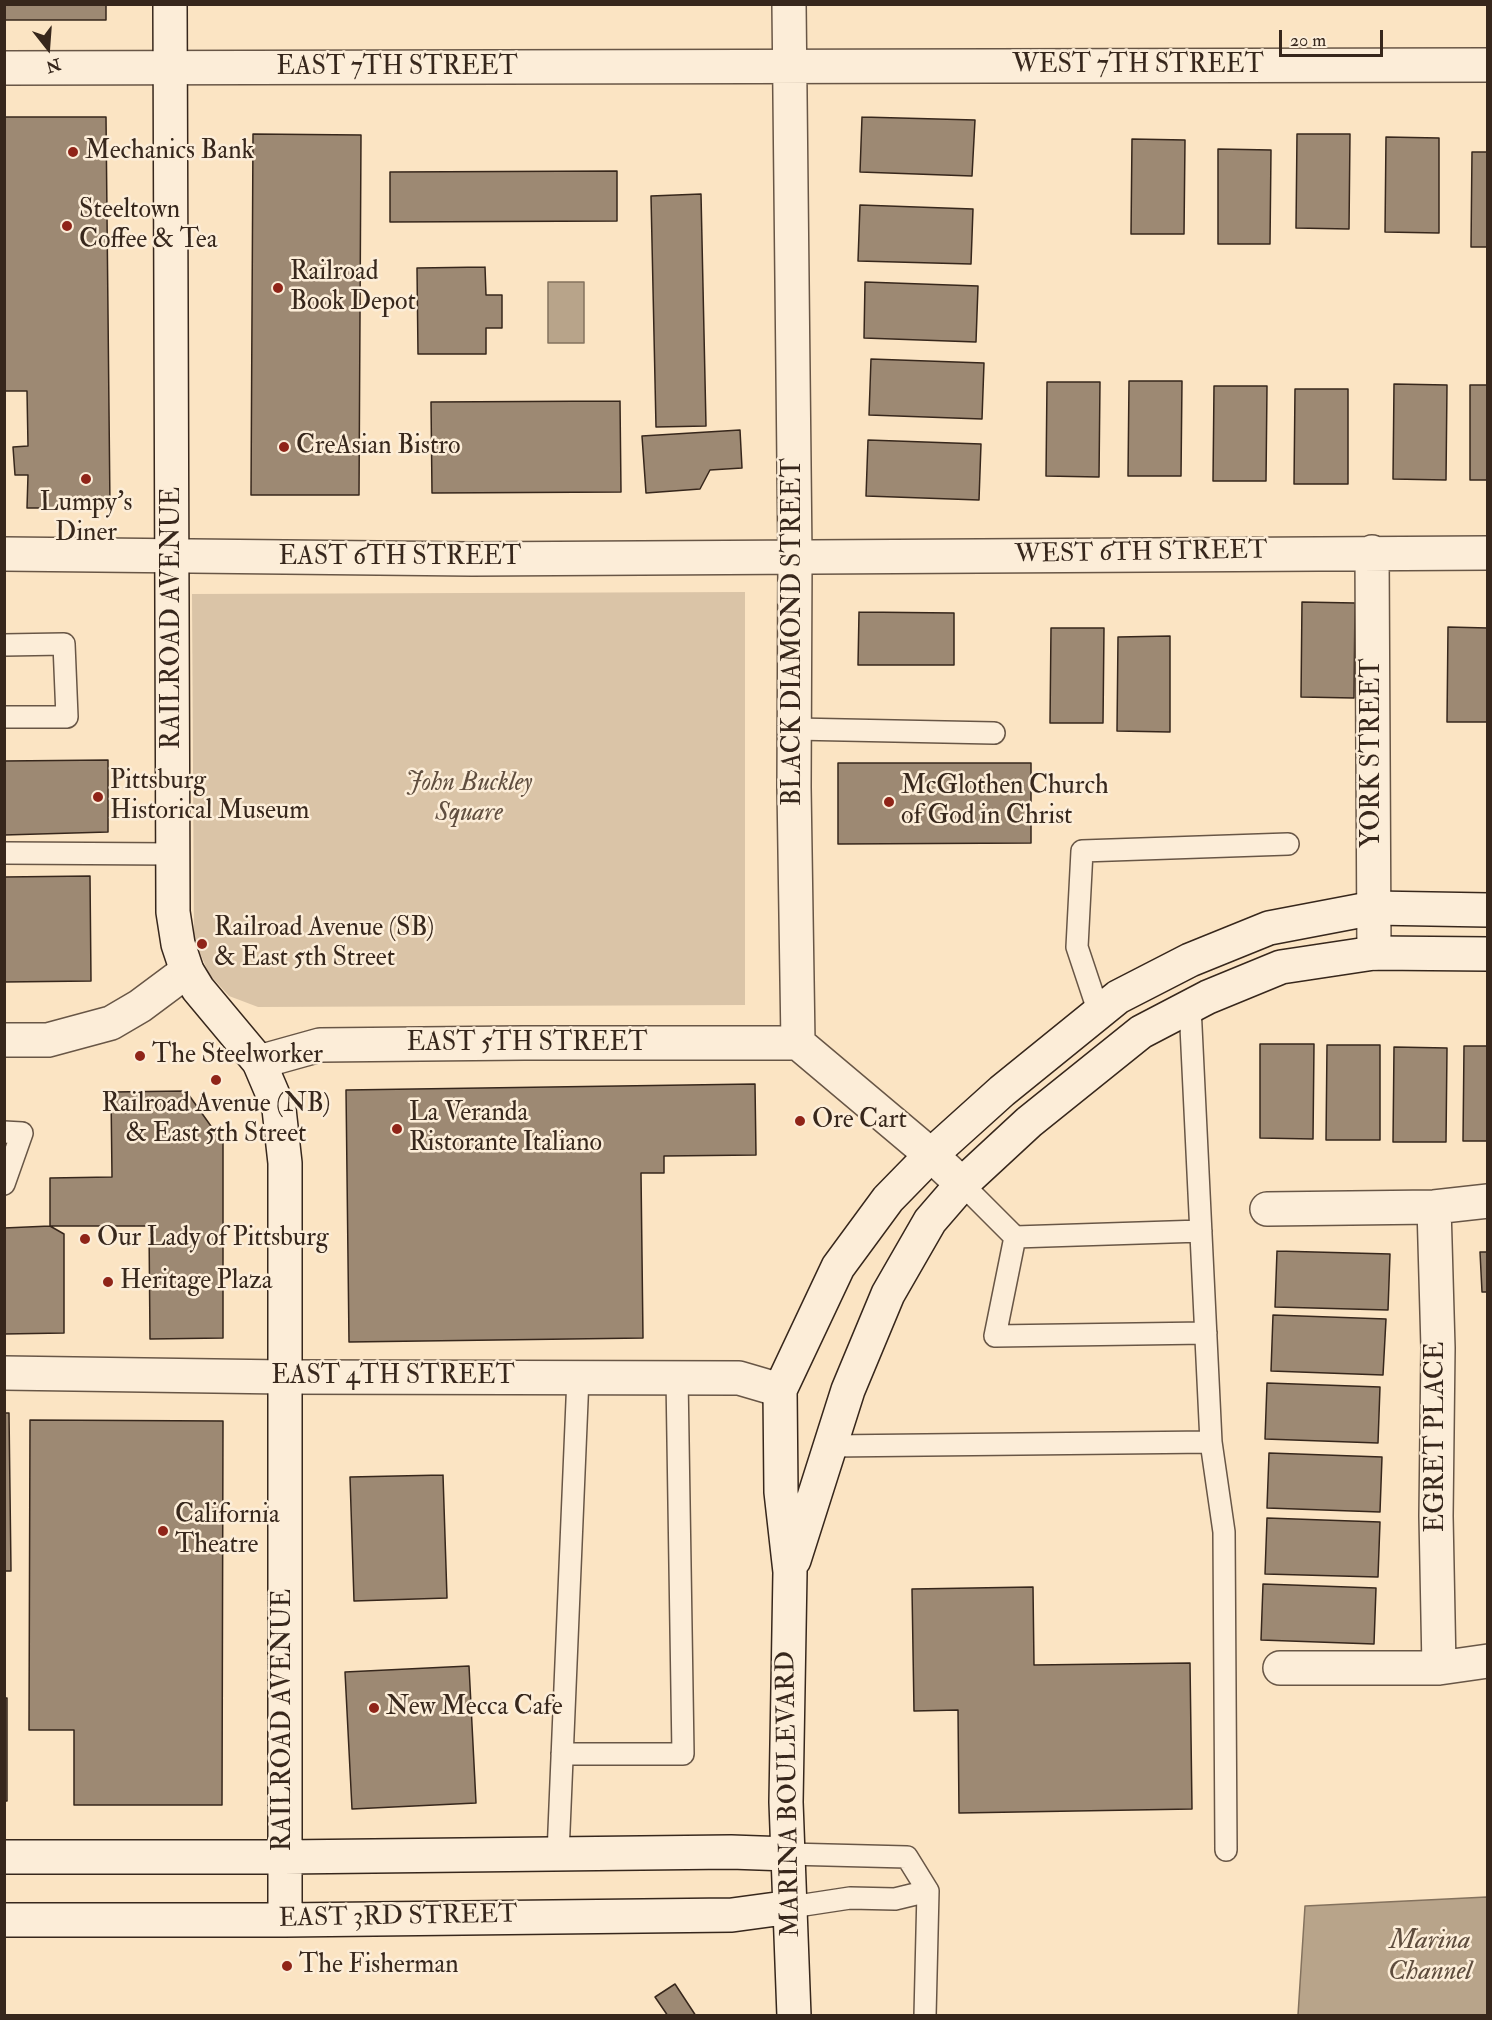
<!DOCTYPE html>
<html>
<head>
<meta charset="utf-8">
<style>
	body { margin:0 }
	#map { position:relative; width:1492px; height:2020px; overflow:hidden; background:#fbe4c3; font-family:"IM FELL Double Pica",serif }
	canvas { display:block }
	.frame { position:absolute; inset:0; border:6px solid #37271c; pointer-events:none }
	.north { position:absolute; left:18px; top:18px; width:60px; height:60px; -webkit-text-stroke:4px #fcedd8; paint-order:stroke; rotate:163deg; font-size:16px; font-weight:700; line-height:24px; text-align:center; color:#37271c }
	.north::after { content:''; display:block; margin:auto; width:21px; height:27px; background:#37271c; clip-path:polygon(50% 0,100% 100%,50% 72%,0 100%) }
	.scale { position:absolute; left:1279px; top:30px; width:104px; height:27px; box-sizing:border-box; border:3px solid #37271c; border-top:0; padding-left:8px; font-size:18px; line-height:21px; white-space:nowrap; color:#37271c; -webkit-text-stroke:4px #fcedd8; paint-order:stroke }
</style>
</head>
<body>
<div id="map">
<canvas width="1492" height="2020"></canvas>
<div class="frame"></div>
<div class="north">N</div>
<div class="scale">20 m</div>
</div>
<script>
const c = document.querySelector('canvas').getContext('2d');
c.lineJoin = 'round';
function fillPath(path, color) {
  c.fillStyle = color;
  c.fill(path, 'evenodd');
}
function toPath(rows) {
  const path = new Path2D();
  for (const r of rows) {
    path.moveTo(r[0], r[1]);
    for (let i = 2; i < r.length; i += 2) path.lineTo(r[i], r[i + 1]);
  }
  return path;
}
function stroke(path, color, width, dash) {
  c.strokeStyle = color;
  c.lineWidth = width;
  c.lineCap = dash ? 'butt' : 'round';
  c.setLineDash(dash || []);
  c.stroke(path);
}
function label(font, color, halo, rows, align = 'center') {
  c.font = font + ' "IM FELL Double Pica",serif';
  c.lineWidth = 5;
  c.setLineDash([]);
  c.textBaseline = 'middle';
  c.strokeStyle = halo;
  c.fillStyle = color;
  for (const [text, x, y, turn = 0] of rows) {
    c.save();
    c.translate(x, y);
    c.rotate((+turn || 0) * Math.PI / 180);
    c.textAlign = isNaN(turn) ? turn : align;
    if (halo) c.strokeText(text, 0, 0);
    c.fillText(text, 0, 0);
    c.restore();
  }
}
const green = toPath([
	[745,592,745,1005,258,1007,229,996,209,974,194,939,192,594]
]);
const water = toPath([
	[548,282,584,282,584,343,548,343,548,282],
	[1487,1897,1487,2015,1298,2015,1305,1906,1487,1897]
]);
const building = toPath([
	[4,4,106,4,106,20,4,20,4,4],
	[4,117,106,117,110,508,27,508,28,475,15,475,13,447,28,446,27,391,4,391,4,117],
	[862,117,975,120,972,176,860,172,862,117],
	[253,134,361,135,359,495,251,495,253,134],
	[1297,134,1350,134,1349,229,1296,228,1297,134],
	[1386,137,1439,138,1439,233,1385,232,1386,137],
	[1132,139,1185,140,1184,234,1131,234,1132,139],
	[1218,149,1271,150,1270,244,1218,244,1218,149],
	[1472,152,1488,152,1488,247,1471,247,1472,152],
	[617,171,617,221,390,222,390,172,617,171],
	[701,194,706,426,656,427,651,196,701,194],
	[860,205,973,209,971,264,858,261,860,205],
	[485,267,486,295,502,295,502,328,486,328,486,354,418,354,417,268,485,267],
	[865,282,978,286,976,342,864,338,865,282],
	[871,359,984,363,982,419,869,415,871,359],
	[1129,381,1182,381,1181,476,1128,476,1129,381],
	[1047,382,1100,382,1099,477,1046,476,1047,382],
	[1394,384,1447,385,1446,480,1393,479,1394,384],
	[1470,385,1488,385,1488,480,1470,480,1470,385],
	[1214,386,1267,386,1266,481,1213,481,1214,386],
	[1295,389,1348,389,1348,484,1294,484,1295,389],
	[620,401,621,492,432,493,431,402,620,401],
	[740,430,742,468,710,470,700,489,646,493,642,436,740,430],
	[868,440,981,444,979,500,866,496,868,440],
	[1302,602,1355,603,1354,698,1301,697,1302,602],
	[859,612,954,613,954,665,858,665,859,612],
	[1448,627,1488,628,1488,722,1447,722,1448,627],
	[1051,628,1104,628,1103,723,1050,723,1051,628],
	[1170,636,1170,732,1117,731,1118,637,1170,636],
	[108,760,108,832,4,835,4,761,108,760],
	[838,763,1031,763,1031,843,838,844,838,763],
	[90,876,91,981,4,982,4,877,90,876],
	[1260,1044,1314,1044,1313,1139,1260,1138,1260,1044],
	[1327,1045,1380,1045,1380,1140,1326,1140,1327,1045],
	[1464,1046,1488,1046,1488,1141,1463,1141,1464,1046],
	[1394,1047,1447,1048,1446,1142,1393,1142,1394,1047],
	[755,1084,756,1155,664,1156,664,1173,641,1173,643,1338,349,1342,346,1090,755,1084],
	[186,1091,223,1143,223,1338,150,1339,149,1226,50,1226,50,1178,112,1177,111,1092,186,1091],
	[50,1226,64,1234,64,1333,4,1334,4,1228,50,1226],
	[1277,1251,1390,1254,1388,1310,1275,1307,1277,1251],
	[1480,1252,1488,1252,1488,1292,1482,1292,1480,1252],
	[1273,1315,1386,1319,1383,1375,1271,1371,1273,1315],
	[1267,1383,1380,1387,1378,1443,1265,1439,1267,1383],
	[4,1413,9,1413,11,1571,4,1571,4,1413],
	[30,1420,223,1421,222,1805,74,1805,74,1730,29,1730,30,1420],
	[1269,1453,1382,1457,1380,1512,1267,1508,1269,1453],
	[443,1475,447,1598,354,1601,350,1477,443,1475],
	[1267,1518,1380,1522,1378,1577,1265,1574,1267,1518],
	[1263,1584,1376,1588,1374,1644,1261,1640,1263,1584],
	[1033,1587,1034,1665,1190,1663,1192,1809,959,1813,958,1710,914,1711,912,1589,1033,1587],
	[469,1666,476,1803,352,1809,345,1672,469,1666],
	[4,1698,7,1698,7,1801,4,1801,4,1698],
	[675,1984,696,2016,668,2016,655,1997,675,1984]
]);
const lane = toPath([
	[4,645,64,644,67,717,4,717],
	[795,729,994,733],
	[4,853,173,854],
	[1099,1013,1077,947,1082,851,1288,844],
	[4,1132,22,1133,4,1184],
	[962,1184,1015,1237],
	[1201,1231,1015,1237,995,1336,1206,1333],
	[1211,1442,1224,1532,1226,1850],
	[830,1446,1211,1442,1190,1006],
	[562,1754,683,1754,677,1377],
	[558,1854,578,1377],
	[788,1854,907,1857,928,1891,925,2016],
	[791,1907,850,1898,895,1899,928,1891]
]);
const street = toPath([
	[789,4,795,557,794,787,798,1043,931,1155,962,1184],
	[4,68,1488,65],
	[1372,552,1374,953],
	[4,554,472,559,1488,553],
	[4,1040,48,1040,111,1023,140,1006,187,971],
	[259,1062,320,1045,524,1043,798,1043],
	[1434,1207,1438,1348,1436,1516,1439,1668],
	[1267,1209,1434,1207,1488,1201],
	[4,1373,284,1377,739,1378,780,1390],
	[1280,1668,1439,1668,1488,1661]
]);
const secondary = toPath([
	[170,4,173,912,178,944,187,971,198,989,259,1062,279,1109,285,1163,285,1920],
	[794,1560,848,1390,888,1294,930,1221,962,1184,1029,1122,1141,1032,1208,997,1281,967,1374,953,1488,954],
	[4,1857,284,1857,731,1852,788,1854],
	[4,1920,285,1920,732,1915,791,1907],
	[794,2016,786,1802,790,1572,781,1492,780,1390,838,1267,888,1199,931,1155,1002,1091,1118,997,1190,960,1269,928,1374,908,1488,910]
]);
const markers = [
	[73,152,6,"#8f2418"],
	[67,226,6,"#8f2418"],
	[278,288,6,"#8f2418"],
	[284,447,6,"#8f2418"],
	[86,479,6,"#8f2418"],
	[98,797,6,"#8f2418"],
	[889,802,6,"#8f2418"],
	[202,944,6,"#8f2418"],
	[140,1056,6,"#8f2418"],
	[216,1080,6,"#8f2418"],
	[800,1121,6,"#8f2418"],
	[397,1129,6,"#8f2418"],
	[85,1239,6,"#8f2418"],
	[108,1282,6,"#8f2418"],
	[163,1531,6,"#8f2418"],
	[374,1708,6,"#8f2418"],
	[287,1966,6,"#8f2418"]
];
const streetNames = [
	["WEST 7TH STREET",1138,66],
	["EAST 7TH STREET",397,68],
	["WEST 6TH STREET",1141,554,-1],
	["EAST 6TH STREET",400,558],
	["RAILROAD AVENUE",173,618,-90],
	["BLACK DIAMOND STREET",794,632,-90],
	["YORK STREET",1373,753,-90],
	["EAST 5TH STREET",527,1044],
	["EAST 4TH STREET",393,1377],
	["EGRET PLACE",1437,1437,-90],
	["RAILROAD AVENUE",284,1720,-90],
	["MARINA BOULEVARD",790,1794,-91],
	["EAST 3RD STREET",398,1918,-1]
];
const poiNames = [
	["Mechanics Bank",85,152],
	["Steeltown",79,211],
	["Coffee & Tea",79,241],
	["Railroad",290,273],
	["Book Depot",290,303],
	["CreAsian Bistro",296,447],
	["Lumpy's",86,504,"center"],
	["Diner",86,534,"center"],
	["Pittsburg",110,782],
	["Historical Museum",110,812],
	["McGlothen Church",901,787],
	["of God in Christ",901,817],
	["Railroad Avenue (SB)",214,929],
	["& East 5th Street",214,959],
	["The Steelworker",152,1056],
	["Railroad Avenue (NB)",216,1105,"center"],
	["& East 5th Street",216,1135,"center"],
	["La Veranda",409,1114],
	["Ristorante Italiano",409,1144],
	["Ore Cart",812,1121],
	["Our Lady of Pittsburg",97,1239],
	["Heritage Plaza",120,1282],
	["California",175,1516],
	["Theatre",175,1546],
	["New Mecca Cafe",386,1708],
	["The Fisherman",299,1966]
];
const parkNames = [
	["John Buckley",469,784],
	["Square",469,814]
];
const waterNames = [
	["Marina",1430,1942],
	["Channel",1430,1973]
];
fillPath(green, '#dac4a7');
fillPath(water, '#b8a48a');
stroke(water, '#84725e', 1.5);
fillPath(building, '#9d8973');
stroke(building, '#37271c', 1.5);
stroke(lane, '#685646', 24);
stroke(street, '#685646', 36);
stroke(secondary, '#37271c', 36);
stroke(lane, '#fcedd8', 21);
stroke(street, '#fcedd8', 33);
stroke(secondary, '#fcedd8', 33);
for (const [x, y, r, color] of markers) {
  const dot = new Path2D();
  dot.arc(x, y, r, 0, 2 * Math.PI);
  c.fillStyle = color;
  c.fill(dot);
  stroke(dot, '#fcedd8', 2);
}
label('26px', '#37271c', '#fcedd8', streetNames);
label('26px', '#37271c', '#fcedd8', poiNames, 'left');
label('italic 26px', '#604e3f', '#fcedd8', parkNames);
label('italic 27px', '#5e4c3d', '#fcedd8', waterNames);
</script>
</body>
</html>
